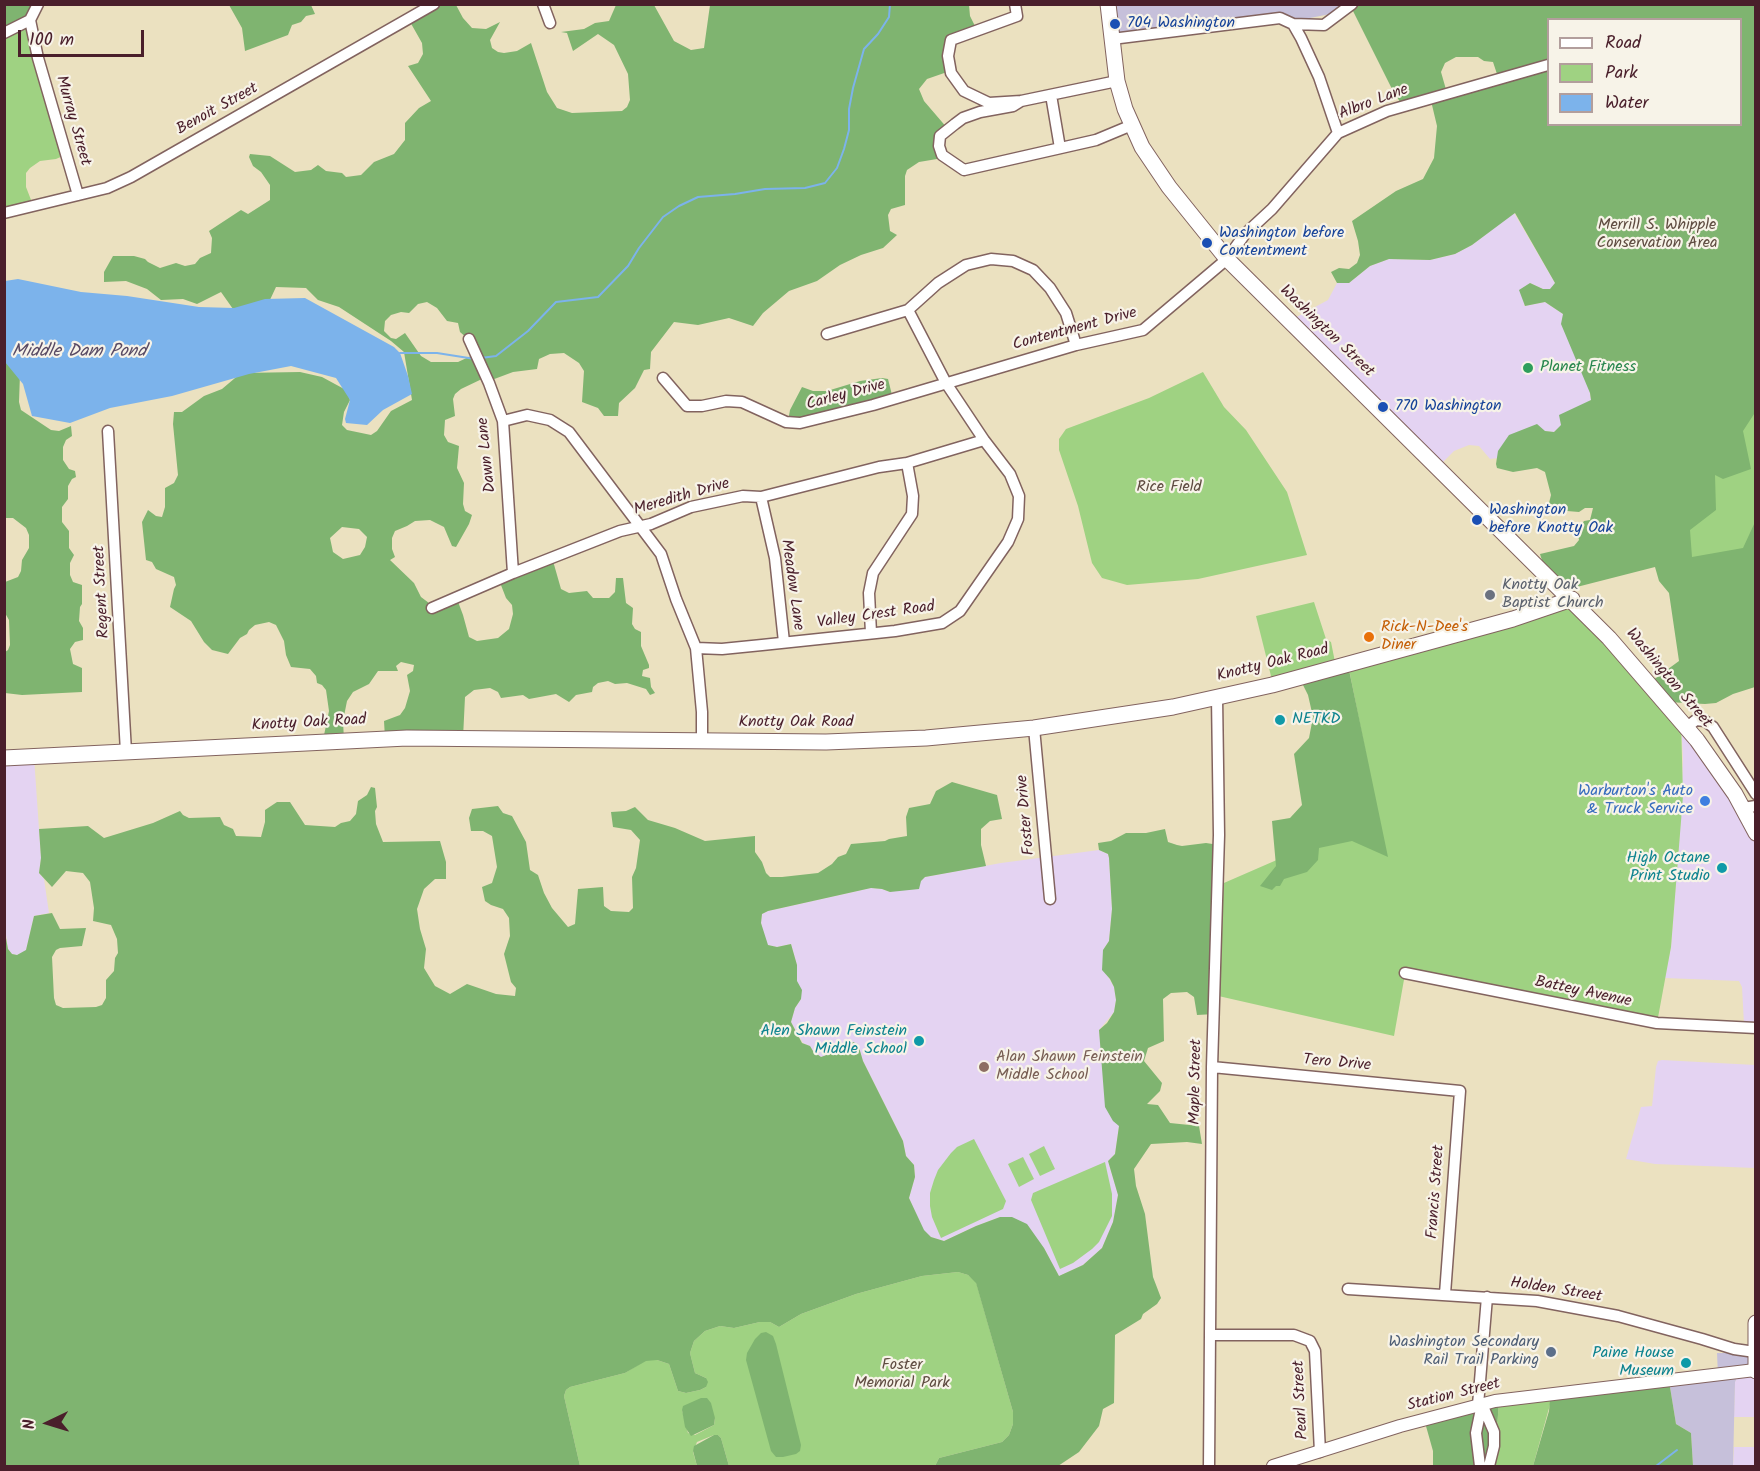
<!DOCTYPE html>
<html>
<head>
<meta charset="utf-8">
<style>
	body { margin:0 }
	#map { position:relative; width:1760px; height:1471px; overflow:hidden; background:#ebe1c0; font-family:Kalam,sans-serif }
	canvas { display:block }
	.frame { position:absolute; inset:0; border:6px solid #4a1f2b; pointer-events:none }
	.legend { position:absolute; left:1547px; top:18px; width:195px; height:108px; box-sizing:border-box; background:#f7f3e8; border:2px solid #b29e9c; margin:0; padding:8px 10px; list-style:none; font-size:18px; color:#4a1f2b }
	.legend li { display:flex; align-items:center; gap:12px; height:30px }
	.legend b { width:30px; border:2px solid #b29e9c }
	.north { position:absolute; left:18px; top:1393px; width:60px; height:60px; -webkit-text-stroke:4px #f7f3e8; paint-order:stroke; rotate:266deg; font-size:16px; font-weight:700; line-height:24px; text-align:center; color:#4a1f2b }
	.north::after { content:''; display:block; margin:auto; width:21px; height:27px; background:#4a1f2b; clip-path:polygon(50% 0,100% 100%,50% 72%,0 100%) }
	.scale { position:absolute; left:18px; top:30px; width:126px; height:27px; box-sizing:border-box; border:3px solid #4a1f2b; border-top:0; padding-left:8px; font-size:18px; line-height:21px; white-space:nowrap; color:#4a1f2b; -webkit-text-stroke:4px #f7f3e8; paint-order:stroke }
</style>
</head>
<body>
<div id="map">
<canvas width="1760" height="1471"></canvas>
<div class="frame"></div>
<ul class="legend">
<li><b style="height:8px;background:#fff"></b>Road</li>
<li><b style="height:16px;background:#9fd282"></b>Park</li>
<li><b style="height:16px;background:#7cb3eb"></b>Water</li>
</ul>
<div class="north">N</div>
<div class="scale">100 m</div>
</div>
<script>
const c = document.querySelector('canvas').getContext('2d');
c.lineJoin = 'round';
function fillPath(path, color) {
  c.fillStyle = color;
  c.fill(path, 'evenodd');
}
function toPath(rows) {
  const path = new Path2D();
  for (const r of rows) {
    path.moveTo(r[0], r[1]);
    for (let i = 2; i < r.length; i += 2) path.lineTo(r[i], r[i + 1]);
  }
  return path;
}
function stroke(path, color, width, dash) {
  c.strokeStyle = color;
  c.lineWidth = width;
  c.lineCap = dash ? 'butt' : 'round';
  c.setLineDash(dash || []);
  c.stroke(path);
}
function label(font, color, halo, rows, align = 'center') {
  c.font = font + ' Kalam,sans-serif';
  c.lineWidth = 4.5;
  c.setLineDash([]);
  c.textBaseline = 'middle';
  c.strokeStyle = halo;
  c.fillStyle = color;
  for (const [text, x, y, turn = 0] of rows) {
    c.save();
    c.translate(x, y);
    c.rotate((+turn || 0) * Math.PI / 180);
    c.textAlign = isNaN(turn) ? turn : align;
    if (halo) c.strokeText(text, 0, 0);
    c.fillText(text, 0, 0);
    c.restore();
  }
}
const built = toPath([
	[1514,213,1555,283,1551,289,1543,289,1530,283,1524,306,1545,302,1563,314,1590,393,1591,400,1554,432,1545,431,1498,451,1498,458,1490,459,1479,446,1469,445,1454,451,1439,466,1291,320,1328,300,1337,283,1349,283,1370,266,1389,259,1430,260,1455,254,1472,245],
	[1681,721,1744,806,1755,806,1755,1030,1744,1024,1742,987,1739,981,1665,978,1671,947,1681,817,1683,758],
	[34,757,41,858,39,873,44,879,49,913,34,916,26,951,17,955,12,954,8,949,5,927,4,758],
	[1099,850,1108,854,1109,858,1112,909,1109,941,1103,950,1106,973,1114,987,1116,1000,1114,1012,1099,1030,1101,1048,1119,1126,1115,1154,1108,1161,1118,1195,1113,1222,1102,1248,1083,1265,1059,1276,1044,1248,1000,1217,976,1226,944,1241,931,1237,923,1230,909,1198,915,1177,914,1165,906,1156,903,1141,863,1061,858,1045,844,1043,833,1053,821,1057,813,1051,810,1046,803,1043,791,1022,795,1008,801,999,796,981,797,965,791,944,777,947,767,945,761,923,762,914,768,911,871,888,882,889,890,892,921,881,925,877,1001,863],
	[1662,1060,1755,1065,1755,1168,1655,1164,1626,1159,1641,1107,1652,1106,1656,1067,1658,1061],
	[1755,1329,1755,1417,1734,1417,1735,1382],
	[1734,1447,1755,1447,1755,1466,1733,1466]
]);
const industrial = toPath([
	[1107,5,1350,5,1335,13,1305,19,1294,24,1279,17,1112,39],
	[1717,1353,1753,1353,1755,1370,1739,1373,1735,1382,1733,1466,1693,1466,1691,1433,1676,1424,1669,1381,1718,1375]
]);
const green = toPath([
	[29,20,65,155,56,159,40,161,30,168,26,173,26,187,33,205,4,212,4,32],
	[1755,345,1755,685,1695,700,1687,517,1708,473,1726,351],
	[1203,372,1224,407,1246,430,1287,492,1307,555,1198,579,1127,585,1102,578,1092,563,1078,506,1059,450,1059,439,1066,429,1149,398],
	[1572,599,1681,721,1683,796,1671,947,1657,1023,1405,974,1394,1036,1214,995,1217,886,1341,832,1386,855,1348,664],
	[1314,602,1326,639,1331,642,1336,667,1273,684,1256,616],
	[974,1139,1006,1201,1003,1209,941,1238,932,1217,930,1206,930,1193,934,1180,938,1170,951,1153,957,1147],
	[1044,1146,1055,1169,1040,1176,1029,1154],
	[1023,1157,1034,1179,1019,1187,1008,1164],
	[1105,1162,1112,1194,1112,1216,1099,1242,1092,1249,1073,1263,1060,1269,1031,1200,1033,1193],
	[958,1272,968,1275,976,1282,1013,1412,1013,1424,1009,1435,1002,1442,939,1458,935,1466,729,1466,721,1438,718,1435,714,1435,697,1442,693,1452,697,1466,580,1466,564,1396,566,1390,570,1387,625,1373,646,1360,657,1360,669,1364,678,1391,686,1393,700,1390,706,1387,706,1378,695,1373,690,1353,694,1341,705,1331,720,1326,734,1328,760,1322,770,1322,779,1327,801,1314,856,1294,922,1276],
	[682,1410,715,1418,714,1425,695,1435,688,1433],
	[1535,1396,1551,1401,1533,1466,1491,1466,1495,1456,1499,1401]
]);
const forest = toPath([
	[5,5,37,5,29,20,5,32],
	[229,5,311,5,315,14,306,16,301,22,292,25,288,35,245,51,242,28],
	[433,5,456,5,463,18,472,28,486,29,500,22,490,40,492,48,498,52,504,53,517,51,531,43,547,92,557,108,572,113,622,111,627,107,630,100,628,74,614,45,598,34,573,51,567,33,561,32,584,29,595,23,609,21,616,5,654,5,674,41,691,50,704,48,710,5,969,5,970,16,976,28,951,41,950,71,927,79,919,89,924,101,948,129,943,137,943,150,949,157,919,162,907,170,905,176,905,205,891,209,888,215,890,231,897,235,883,248,861,255,840,265,817,281,789,291,763,313,753,326,729,318,698,325,674,322,651,352,650,369,644,370,635,388,619,403,618,416,604,416,598,408,582,402,584,371,579,363,564,353,550,354,539,359,537,369,513,372,489,381,484,378,461,389,455,394,453,399,455,416,445,420,444,435,448,442,459,446,457,468,464,483,463,504,465,511,472,515,469,524,456,547,452,546,444,527,430,520,415,521,407,526,395,531,392,538,392,549,395,557,390,560,414,583,421,597,433,606,457,599,463,615,469,637,477,641,498,638,509,629,513,614,512,605,506,598,499,580,553,561,561,589,569,593,587,591,593,598,609,598,615,592,616,578,623,578,626,603,633,608,632,624,635,629,641,632,641,646,649,665,649,668,643,670,642,676,650,678,651,687,655,693,650,695,646,689,627,683,615,684,608,681,598,683,593,687,592,692,576,695,569,702,556,694,529,699,523,695,501,698,498,692,490,688,474,690,465,697,463,738,385,738,384,721,400,715,405,708,410,691,407,675,413,671,414,665,401,662,396,666,398,671,378,671,369,684,353,692,347,701,343,721,344,740,323,740,329,711,326,690,322,685,317,683,316,676,310,669,291,667,286,655,284,641,276,625,269,622,255,625,249,630,247,634,240,638,228,654,212,650,204,642,191,621,170,607,174,589,176,585,174,577,156,569,152,562,146,560,142,522,148,510,156,516,162,517,165,507,165,488,174,483,178,475,173,424,174,412,182,412,204,396,222,389,241,373,300,372,322,377,346,390,350,400,344,412,342,425,347,430,371,435,377,431,391,411,412,400,404,352,391,341,339,307,318,300,306,288,276,287,269,302,233,309,221,292,197,304,183,299,161,300,147,289,126,281,104,282,104,272,113,256,134,256,145,259,148,262,160,268,176,263,185,266,195,264,200,258,211,253,212,238,209,231,241,210,248,214,270,200,270,185,261,172,253,166,249,157,250,154,270,156,295,172,311,170,318,165,326,171,342,173,346,177,361,175,374,162,394,154,405,140,405,123,419,108,431,101,408,66,418,63,423,54,422,43,409,20],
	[427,302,437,308,447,321,458,323,460,332,468,339,473,355,458,362,431,362,421,356,405,333,396,339,391,338,384,331,385,321,391,315,401,312,409,313,418,304],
	[342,527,359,529,367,537,365,547,360,555,343,559,333,552,330,538],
	[1350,5,1755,5,1756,411,1743,431,1751,469,1723,479,1715,475,1716,510,1690,530,1692,557,1743,548,1755,522,1755,687,1733,694,1716,703,1705,704,1667,702,1649,683,1679,661,1669,593,1659,581,1655,567,1565,590,1546,573,1540,554,1574,546,1579,540,1577,530,1584,521,1590,520,1593,508,1585,508,1579,512,1567,511,1559,514,1549,503,1551,495,1545,472,1537,468,1513,472,1497,468,1496,464,1498,451,1509,435,1537,424,1545,431,1554,432,1561,425,1559,415,1591,400,1590,393,1561,324,1563,314,1545,302,1525,306,1519,290,1530,283,1543,289,1550,289,1555,283,1515,213,1472,245,1455,254,1430,260,1389,259,1370,266,1349,283,1337,283,1331,272,1339,268,1349,269,1357,263,1360,255,1358,241,1352,221,1396,191,1423,179,1434,158,1437,126,1432,105,1400,102,1391,87],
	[1548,20,1740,20,1740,124,1548,124],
	[1456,57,1478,57,1484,61,1493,62,1498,77,1447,93,1441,72,1445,63],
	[5,360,20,374,19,402,21,410,51,430,59,431,71,426,72,436,66,440,63,447,63,460,69,469,75,471,76,477,72,479,68,486,68,499,62,507,62,522,69,531,69,548,74,555,70,563,70,575,73,582,82,585,82,604,80,607,79,621,83,628,83,640,75,642,70,649,73,664,82,668,82,692,22,695,5,693,5,652,8,650,10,645,9,620,5,613,5,582,18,577,21,571,22,560,29,548,29,535,26,528,13,518,5,518],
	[882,378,888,379,892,395,788,421,790,410,802,387,813,391,827,391,860,381],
	[1348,665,1388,857,1352,841,1319,848,1318,860,1307,872,1284,879,1280,886,1276,886,1272,890,1260,886,1276,866,1272,821,1290,818,1302,805,1294,754,1309,738,1313,717,1308,695,1299,677],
	[952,782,997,795,1002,819,990,821,981,829,981,845,986,866,925,877,921,881,919,889,890,892,882,889,871,888,768,911,762,914,761,923,768,945,777,947,791,944,797,965,797,981,802,990,801,999,795,1008,791,1022,802,1043,810,1046,813,1051,821,1057,832,1053,844,1043,853,1042,858,1044,863,1061,903,1141,906,1156,914,1165,915,1177,909,1198,924,1230,931,1237,944,1241,976,1226,1000,1217,1012,1217,1027,1224,1044,1248,1059,1276,1083,1265,1102,1248,1113,1222,1118,1195,1108,1161,1115,1154,1119,1126,1113,1121,1105,1107,1099,1030,1107,1023,1114,1012,1116,1000,1114,987,1110,979,1102,970,1103,950,1109,941,1112,909,1109,858,1108,854,1099,850,1098,843,1111,841,1126,833,1146,833,1165,829,1168,842,1177,845,1182,846,1206,843,1219,845,1215,1014,1197,1015,1194,997,1187,992,1171,993,1163,999,1164,1041,1148,1048,1144,1061,1162,1083,1160,1091,1147,1104,1158,1105,1170,1123,1199,1126,1202,1144,1187,1142,1151,1144,1134,1169,1136,1186,1145,1214,1153,1277,1161,1298,1157,1304,1143,1314,1141,1319,1115,1335,1114,1403,1103,1409,1099,1426,1079,1452,1058,1466,935,1466,939,1458,1002,1442,1009,1435,1013,1424,1013,1412,976,1283,968,1275,958,1272,922,1276,856,1294,801,1314,779,1327,770,1322,760,1322,734,1328,720,1326,705,1331,694,1341,690,1353,695,1373,706,1378,708,1382,706,1387,700,1390,686,1393,678,1391,669,1364,657,1360,646,1361,625,1373,570,1387,566,1390,564,1396,580,1466,5,1466,4,927,8,949,12,954,17,955,26,950,34,916,52,913,60,929,86,928,82,946,60,948,56,950,52,957,54,998,56,1005,63,1008,96,1007,102,1005,106,998,106,980,114,971,115,958,118,953,117,939,111,925,93,921,94,908,90,882,83,873,66,871,52,887,39,873,41,858,39,829,88,826,104,838,153,823,180,811,183,815,189,818,220,817,224,825,233,829,236,836,261,837,265,822,265,810,277,802,290,802,305,825,335,827,341,823,350,821,356,814,358,801,367,795,371,787,375,788,377,807,375,811,376,824,383,842,440,841,446,862,446,879,435,879,424,889,417,909,420,929,426,949,424,968,435,986,450,994,467,984,496,994,515,996,516,988,511,982,504,954,510,936,509,918,503,909,491,905,485,901,482,887,492,883,497,867,492,836,483,831,471,831,469,818,472,809,498,806,503,813,512,816,526,842,530,870,538,875,544,893,552,908,568,927,575,924,578,889,603,887,604,906,611,911,629,912,633,908,632,877,636,868,640,840,631,830,613,827,611,812,626,811,635,807,648,820,675,828,705,841,755,836,755,852,762,862,766,873,770,877,782,877,818,873,832,864,838,857,846,854,851,844,885,841,889,839,907,836,906,817,909,808,930,804,936,791],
	[766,1332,773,1336,776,1344,801,1445,800,1451,796,1454,783,1457,776,1457,771,1451,746,1360,747,1353,755,1339,761,1333],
	[1669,1381,1676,1424,1691,1433,1693,1466,1533,1466,1549,1411,1550,1400],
	[701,1398,707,1398,711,1403,715,1418,714,1425,691,1436,685,1427,682,1410,683,1406],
	[1499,1401,1495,1456,1491,1466,1433,1466,1433,1451,1424,1419],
	[714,1435,718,1435,721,1438,729,1466,697,1466,693,1451,694,1446]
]);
const water = toPath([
	[18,279,81,292,127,296,199,307,234,308,265,299,305,298,394,347,400,353,408,376,412,394,383,410,367,425,346,423,345,419,350,400,336,378,291,366,249,374,172,396,110,408,70,423,32,416,23,384,5,362,5,281]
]);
const stream = toPath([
	[400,353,437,353,475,359],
	[481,358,496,356,528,331,556,302,598,297,628,266,639,248,663,217,679,206,698,197,735,194,765,189,805,188,825,183,837,168,844,149,849,130,849,109,853,88,864,49,878,34,889,17,890,4],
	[1656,1466,1677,1450]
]);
const minor = toPath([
	[543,4,550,23],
	[1015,4,1017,16,951,40,948,56,951,73,964,91,989,103,1021,101,1117,81],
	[30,20,38,58,78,195],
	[1293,24,1324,25,1352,4],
	[4,33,30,20,38,4],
	[1112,39,1280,18,1293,24,1301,38,1319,77,1338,133],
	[1051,95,1060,148],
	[1021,101,1013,106,980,112,963,118,955,124,940,136,939,146,942,155,964,170,1096,140,1132,125],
	[4,213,107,188,131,177,434,4],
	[827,334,908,310,938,283,966,265,991,259,1013,261,1033,270,1050,288,1066,313,1076,345],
	[469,339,489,383,503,421,513,573],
	[663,378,687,406,702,406,726,401,742,402,786,422,800,423,873,405,1076,345,1143,330,1227,259,1245,234,1272,209,1338,133,1387,111,1548,65],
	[503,421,527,415,550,420,569,432,661,554,676,599,696,648,702,712,702,742],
	[108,431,126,752],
	[761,497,775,558,784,642],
	[432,608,513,573,620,531,651,524,691,507,743,496,761,497,879,467,907,463,984,440],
	[871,633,869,593,873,573,912,514,913,496,907,463],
	[696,648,722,649,762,645,895,631,942,623,960,611,1008,542,1018,519,1019,496,1010,474,984,440,946,383,908,310],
	[1687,727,1696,720,1705,721,1713,727,1756,794],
	[1034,728,1050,899],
	[1743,808,1756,806],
	[1405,973,1657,1023,1756,1028],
	[1212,1067,1460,1091,1445,1294],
	[1348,1289,1537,1301,1618,1316,1702,1339,1734,1349,1755,1352],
	[1210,1335,1294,1335,1310,1341,1315,1351,1320,1452],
	[1482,1404,1494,1432,1494,1446,1489,1466],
	[1478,1405,1487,1297],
	[1209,1466,1212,1067,1219,835,1217,697],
	[1480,1466,1476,1433,1482,1404]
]);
const tertiary = toPath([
	[1273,1466,1400,1426,1495,1401,1755,1370]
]);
const primary = toPath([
	[1108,4,1117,81,1125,109,1142,147,1169,187,1227,259,1609,638,1697,740,1735,794,1756,833],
	[4,758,407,738,826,742,926,738,1034,728,1173,707,1272,685,1513,619,1572,599],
	[1756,1323,1756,1371]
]);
const markers = [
	[1115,24,6,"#1a4fb4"],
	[1207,243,6,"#1a4fb4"],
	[1528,368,6,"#2e9e5b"],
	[1383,407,6,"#1a4fb4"],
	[1477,520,6,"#1a4fb4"],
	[1490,595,6,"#6b7280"],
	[1369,637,6,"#e8710a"],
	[1280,720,6,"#0f9aa8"],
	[1705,801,6,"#3f7fe0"],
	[1722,868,6,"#0f9aa8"],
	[919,1041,6,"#0f9aa8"],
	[984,1067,6,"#8d6e63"],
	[1551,1352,6,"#5c6f8a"],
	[1686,1363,6,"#0f9aa8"]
];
const transitNames = [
	["704 Washington",1127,24],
	["Washington before",1219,234],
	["Contentment",1219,252],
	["770 Washington",1395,407],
	["Washington",1489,511],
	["before Knotty Oak",1489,529]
];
const streetNames = [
	["Albro Lane",1374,103,-21],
	["Benoit Street",218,110,-29],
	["Murray Street",72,121,74],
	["Contentment Drive",1075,330,-15],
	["Washington Street",1326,332,44],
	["Carley Drive",846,396,-15],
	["Dawn Lane",488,455,-96],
	["Meredith Drive",682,498,-16],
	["Meadow Lane",791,585,82],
	["Regent Street",103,592,-93],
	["Valley Crest Road",876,616,-8],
	["Knotty Oak Road",1273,664,-14],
	["Washington Street",1668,679,50],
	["Knotty Oak Road",796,723],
	["Knotty Oak Road",309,724,-3],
	["Foster Drive",1027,815,-95],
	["Battey Avenue",1583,993,12],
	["Tero Drive",1337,1064,5],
	["Maple Street",1197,1082,-89],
	["Francis Street",1437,1192,-86],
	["Holden Street",1556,1291,9],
	["Station Street",1454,1396,-14],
	["Pearl Street",1302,1400,-93]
];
const parkNames = [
	["Merrill S. Whipple",1657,226],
	["Conservation Area",1657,244],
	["Rice Field",1169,488],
	["Foster",902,1366],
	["Memorial Park",902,1384]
];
const leisureNames = [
	["Planet Fitness",1540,368]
];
const worshipNames = [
	["Knotty Oak",1502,586],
	["Baptist Church",1502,604]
];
const foodNames = [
	["Rick-N-Dee's",1381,628],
	["Diner",1381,646]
];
const cultureNames = [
	["NETKD",1292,720,"left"],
	["High Octane",1710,859],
	["Print Studio",1710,877],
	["Alen Shawn Feinstein",907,1032],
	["Middle School",907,1050],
	["Paine House",1674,1354],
	["Museum",1674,1372]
];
const shopNames = [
	["Warburton's Auto",1693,792],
	["& Truck Service",1693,810]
];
const educationNames = [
	["Alan Shawn Feinstein",996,1058],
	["Middle School",996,1076]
];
const serviceNames = [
	["Washington Secondary",1539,1343],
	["Rail Trail Parking",1539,1361]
];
const waterNames = [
	["Middle Dam Pond",79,353]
];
fillPath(built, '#e4d3f2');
fillPath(industrial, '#c6c0da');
fillPath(green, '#9fd282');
fillPath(forest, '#7fb470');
fillPath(water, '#7cb3eb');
stroke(stream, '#7cb3eb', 2);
stroke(minor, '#82635f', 13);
stroke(tertiary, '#82635f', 14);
stroke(primary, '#82635f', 17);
stroke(minor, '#fff', 10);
stroke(tertiary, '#fff', 12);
stroke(primary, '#fff', 15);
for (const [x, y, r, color] of markers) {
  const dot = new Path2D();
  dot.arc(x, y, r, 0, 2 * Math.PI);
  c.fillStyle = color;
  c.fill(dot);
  stroke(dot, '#f7f3e8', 2);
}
label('16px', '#164399', '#f7f3e8', transitNames, 'left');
label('16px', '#4a1f2b', '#f7f3e8', streetNames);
label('16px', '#5f4c41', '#f7f3e8', parkNames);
label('16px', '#27864d', '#f7f3e8', leisureNames, 'left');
label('16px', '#5b616d', '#f7f3e8', worshipNames, 'left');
label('16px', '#c56008', '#f7f3e8', foodNames, 'left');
label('16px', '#0d838f', '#f7f3e8', cultureNames, 'right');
label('16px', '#366cbe', '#f7f3e8', shopNames, 'right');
label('16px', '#785e54', '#f7f3e8', educationNames, 'left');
label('16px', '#4e5e75', '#f7f3e8', serviceNames, 'right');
label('italic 18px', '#594b65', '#f7f3e8', waterNames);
</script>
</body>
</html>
